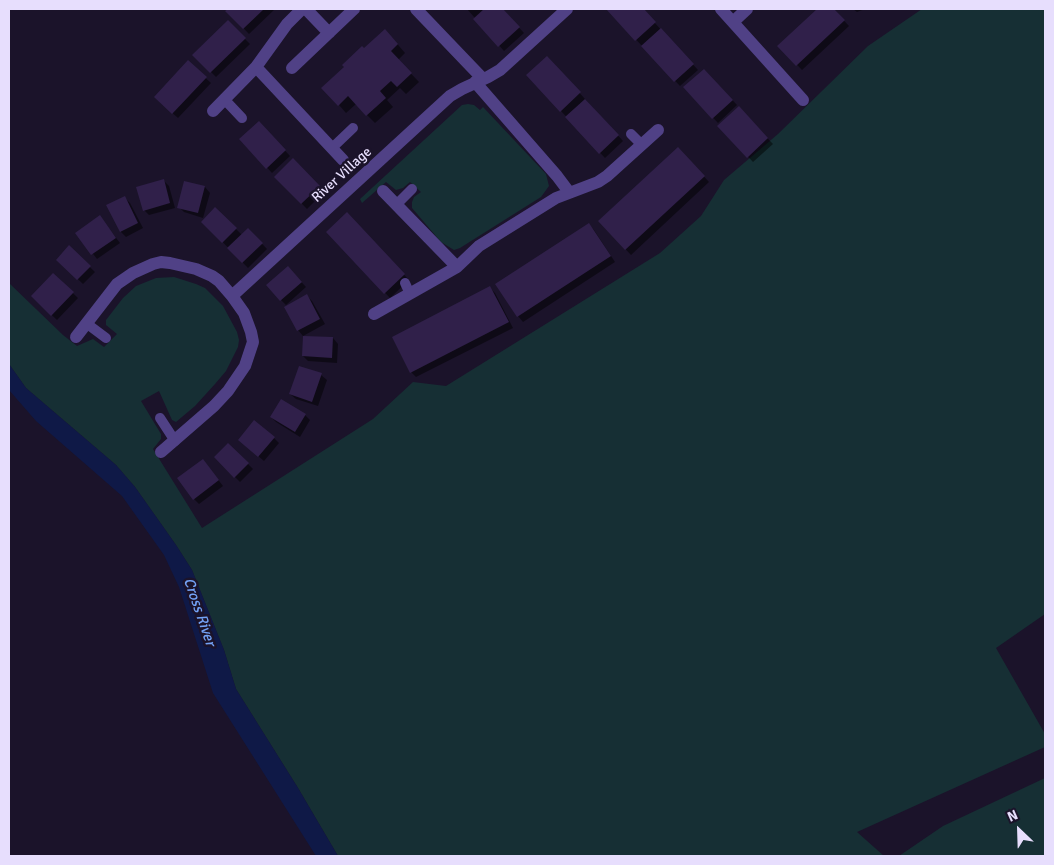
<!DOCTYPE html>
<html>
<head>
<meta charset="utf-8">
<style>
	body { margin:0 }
	#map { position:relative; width:1054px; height:865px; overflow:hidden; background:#1b132a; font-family:Signika,sans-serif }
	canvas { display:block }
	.frame { position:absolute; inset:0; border:10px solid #e7defd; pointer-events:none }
	.north { position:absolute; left:994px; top:805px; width:50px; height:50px; -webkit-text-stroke:4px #1b132a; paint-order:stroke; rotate:336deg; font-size:14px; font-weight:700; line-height:20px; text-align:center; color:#e7defd }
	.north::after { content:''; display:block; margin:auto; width:18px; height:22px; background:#e7defd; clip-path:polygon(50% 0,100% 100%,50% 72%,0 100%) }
</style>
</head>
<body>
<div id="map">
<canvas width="1054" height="865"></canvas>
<div class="frame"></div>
<div class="north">N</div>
</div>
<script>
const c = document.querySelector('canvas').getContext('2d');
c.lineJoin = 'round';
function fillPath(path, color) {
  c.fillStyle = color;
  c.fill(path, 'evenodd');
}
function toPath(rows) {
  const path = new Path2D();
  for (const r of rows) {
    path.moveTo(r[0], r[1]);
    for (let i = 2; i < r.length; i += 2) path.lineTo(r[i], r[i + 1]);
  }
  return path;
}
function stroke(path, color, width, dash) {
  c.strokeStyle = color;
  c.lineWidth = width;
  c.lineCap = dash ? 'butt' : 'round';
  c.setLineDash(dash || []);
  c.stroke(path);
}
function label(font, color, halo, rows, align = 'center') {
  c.font = font + ' Signika,sans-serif';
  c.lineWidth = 5;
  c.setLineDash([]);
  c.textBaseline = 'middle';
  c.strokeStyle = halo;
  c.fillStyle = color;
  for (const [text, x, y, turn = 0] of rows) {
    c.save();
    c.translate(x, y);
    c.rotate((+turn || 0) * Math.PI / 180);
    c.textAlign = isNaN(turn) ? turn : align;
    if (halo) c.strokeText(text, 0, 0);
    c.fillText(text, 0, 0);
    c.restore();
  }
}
const green = toPath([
	[922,9,1045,9,1045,614,996,648,1045,734,1045,747,857,832,884,856,338,856,298,788,236,689,224,650,192,570,176,545,135,487,116,465,26,388,9,364,9,283,63,335,77,346,93,339,104,347,117,334,106,325,106,320,123,298,136,286,156,278,174,277,196,284,205,288,223,306,237,332,239,340,238,347,226,371,215,384,195,406,176,422,172,420,159,391,141,401,161,434,161,439,153,449,202,528,373,419,413,382,446,386,660,253,701,216,724,180,778,134,868,46],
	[468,104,474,105,480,110,483,107,546,174,549,186,541,197,460,248,454,250,441,242,412,208,412,202,414,197,421,192,410,182,403,188,396,190,386,182,362,203,360,199,462,105],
	[1045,778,1045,856,899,856,943,826]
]);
const water = toPath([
	[9,364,26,388,116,465,135,487,176,545,192,570,224,650,236,689,298,788,338,856,316,856,213,693,179,587,164,555,122,496,36,421,9,390]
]);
const shadow = toPath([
	[230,9,275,9,249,34,227,11],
	[467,9,502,9,524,33,504,51],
	[607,9,642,9,698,70,680,86],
	[819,9,833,9,849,26,802,70,779,46],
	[853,9,865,9,857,12],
	[228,22,250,44,216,77,194,55],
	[393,39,405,53,398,60,419,82,406,94,400,88,387,100,393,107,375,123,356,104,346,113,339,105,364,50],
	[547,57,623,141,605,158,561,111],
	[188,62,211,83,178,118,160,102],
	[704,70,737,105,718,123,685,88],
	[738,108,773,144,753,162,719,126],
	[259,122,290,156,272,173,241,139],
	[678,148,709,182,631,255,599,221],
	[293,160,324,192,307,209,276,177],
	[164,181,169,186,175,208,149,215,144,210],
	[185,182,205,187,210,193,203,218,184,212,179,207],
	[124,197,130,203,143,228,126,237,121,232,108,206],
	[216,209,242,235,248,229,267,249,248,268,203,222],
	[347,214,409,280,390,298,328,232],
	[100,217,120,243,97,259,77,233],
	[589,224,594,230,615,262,523,322,518,316],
	[69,247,95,272,83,284,58,260],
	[293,273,306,287,286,305,281,300],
	[53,274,78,298,57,320,32,296],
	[490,288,495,293,513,328,416,377,411,372],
	[307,296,312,301,325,324,303,336,298,330],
	[333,338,338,344,337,363,308,361,303,356],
	[321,375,327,380,318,406,296,399,290,394],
	[305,415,310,420,300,437,276,422,271,417],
	[274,438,279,443,264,461,239,440],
	[228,444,253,469,240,482,215,457],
	[203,460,223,486,199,504,194,499]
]);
const building = toPath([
	[228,9,264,9,243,29,225,11],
	[484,9,503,9,520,27,498,47,473,19],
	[606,9,644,9,656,22,635,41],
	[817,9,834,9,845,20,796,66,777,46],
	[228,20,246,38,210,73,192,55],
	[661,28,694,64,674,82,641,46],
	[385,29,398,44,391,51,412,73,397,87,391,81,380,91,386,98,366,116,348,96,338,106,321,88,344,67,342,65,362,46,364,48],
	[547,56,581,92,560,112,526,75],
	[188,60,207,77,172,114,154,97],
	[704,69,733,100,712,119,683,87],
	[585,99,619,135,599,154,565,117],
	[739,106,768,138,747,158,717,126],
	[259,121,286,150,266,169,239,139],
	[678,147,705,176,625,250,598,221],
	[293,158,320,186,301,204,274,177],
	[164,179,170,203,143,211,136,187],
	[184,181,205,186,198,213,177,208],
	[125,196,138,223,120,232,106,205],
	[215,207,237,228,222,243,201,222],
	[347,212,405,274,384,294,326,232],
	[100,215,116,238,91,255,75,233],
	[589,223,611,256,517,317,495,284],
	[248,228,263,243,242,263,227,248],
	[69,245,91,266,77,280,56,260],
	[288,266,302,282,280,301,266,285],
	[53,273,74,292,51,316,31,296],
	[490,286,509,322,410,373,392,337],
	[307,294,320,319,297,331,284,307],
	[303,336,333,337,332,358,302,356],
	[299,366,322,373,312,402,289,394],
	[281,399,306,414,295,432,270,417],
	[254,420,275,437,258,457,238,440],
	[228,443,249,463,234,478,214,457],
	[203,459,219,480,193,500,177,478]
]);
const service = toPath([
	[225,100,242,118],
	[631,134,642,145],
	[332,148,353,128],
	[396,205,412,189],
	[405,283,410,294],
	[86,323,106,338],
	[160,418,175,441]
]);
const minor = toPath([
	[306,9,329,33],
	[416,9,483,79],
	[721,9,803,100],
	[733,22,747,9],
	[256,67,343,160],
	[292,68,354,9],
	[475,82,557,176,569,192],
	[213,111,256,67,287,24,302,9],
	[383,191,457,267],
	[232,296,450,96,462,89,488,77,500,70,567,9],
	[374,314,457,267,479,246,556,198,598,182,607,176,658,130],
	[76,337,117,284,133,273,153,264,161,262,170,263,196,269,212,276,219,281,232,296,244,313,251,332,253,342,245,366,228,391,214,406,161,452]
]);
const streetNames = [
	["River Village",342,175,-42]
];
const waterNames = [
	["Cross River",199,612,71]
];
fillPath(green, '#162f34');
fillPath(water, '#0f1947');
fillPath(shadow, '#0007');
fillPath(building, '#30204a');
stroke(service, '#504186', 10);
stroke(minor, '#504186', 12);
label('14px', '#e7defd', '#1b132a', streetNames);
label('italic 15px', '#73a2f6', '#1b132a', waterNames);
</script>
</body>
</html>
